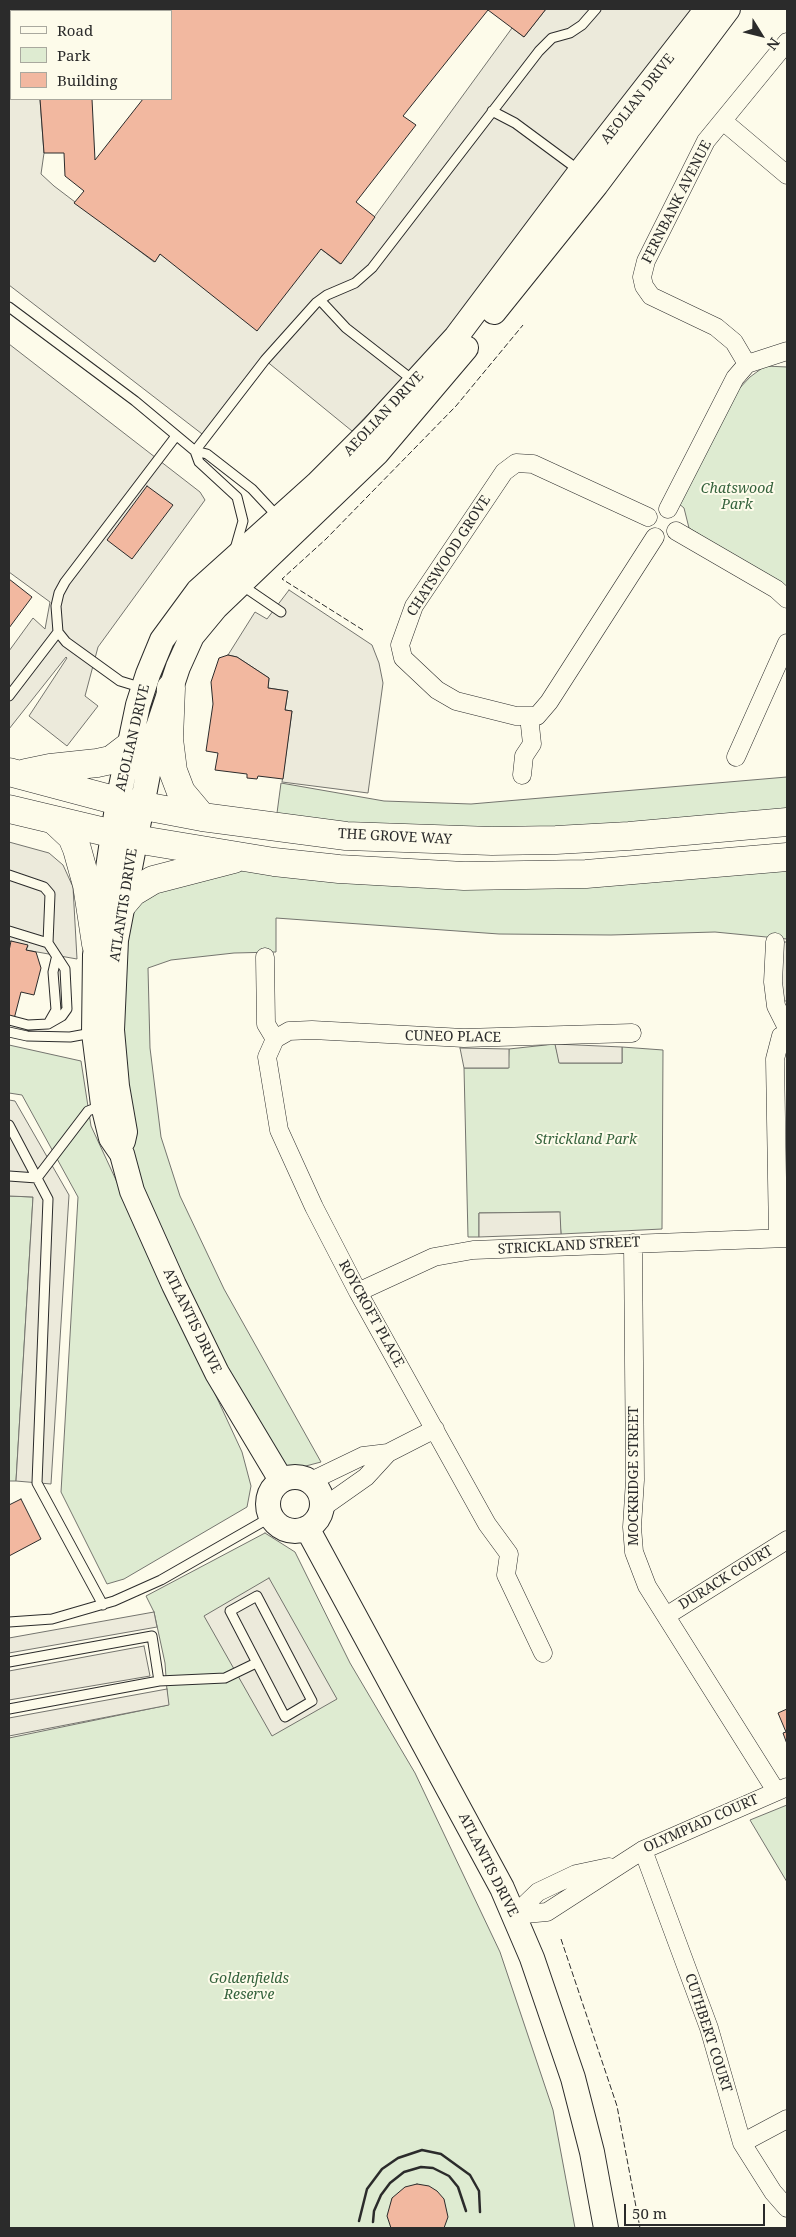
<!DOCTYPE html>
<html>
<head>
<meta charset="utf-8">
<style>
	body { margin:0 }
	#map { position:relative; width:796px; height:2237px; overflow:hidden; background:#fdfbea; font-family:"Noto Serif",serif }
	canvas { display:block }
	.frame { position:absolute; inset:0; border:10px solid #2b2b2b; pointer-events:none }
	.legend { position:absolute; left:10px; top:10px; width:162px; height:90px; box-sizing:border-box; background:#fdfbea; border:1px solid #a9a89e; margin:0; padding:6px 9px; list-style:none; font-size:15px; color:#2b2b2b }
	.legend li { display:flex; align-items:center; gap:10px; height:25px }
	.legend b { width:25px; border:1px solid #a9a89e }
	.north { position:absolute; left:736px; top:10px; width:50px; height:50px; -webkit-text-stroke:4px #fdfbea; paint-order:stroke; rotate:126deg; font-size:14px; font-weight:700; line-height:20px; text-align:center; color:#2b2b2b }
	.north::after { content:''; display:block; margin:auto; width:18px; height:22px; background:#2b2b2b; clip-path:polygon(50% 0,100% 100%,50% 72%,0 100%) }
	.scale { position:absolute; left:624px; top:2204px; width:141px; height:22px; box-sizing:border-box; border:2px solid #2b2b2b; border-top:0; padding-left:6px; font-size:15px; line-height:18px; white-space:nowrap; color:#2b2b2b; -webkit-text-stroke:4px #fdfbea; paint-order:stroke }
</style>
</head>
<body>
<div id="map">
<canvas width="796" height="2237"></canvas>
<div class="frame"></div>
<ul class="legend">
<li><b style="height:6px;background:#fdfbea"></b>Road</li>
<li><b style="height:14px;background:#deebd1"></b>Park</li>
<li><b style="height:14px;background:#f2b8a0"></b>Building</li>
</ul>
<div class="north">N</div>
<div class="scale">50 m</div>
</div>
<script>
const c = document.querySelector('canvas').getContext('2d');
c.lineJoin = 'round';
function fillPath(path, color) {
  c.fillStyle = color;
  c.fill(path, 'evenodd');
}
function toPath(rows) {
  const path = new Path2D();
  for (const r of rows) {
    if (r.length === 3) {
      path.moveTo(r[0] + r[2], r[1]);
      path.arc(r[0], r[1], r[2], 0, 2 * Math.PI);
      continue;
    }
    path.moveTo(r[0], r[1]);
    for (let i = 2; i < r.length; i += 2) path.lineTo(r[i], r[i + 1]);
  }
  return path;
}
function stroke(path, color, width, dash) {
  c.strokeStyle = color;
  c.lineWidth = width;
  c.lineCap = dash ? 'butt' : 'round';
  c.setLineDash(dash || []);
  c.stroke(path);
}
function label(font, color, halo, rows, align = 'center') {
  c.font = font + ' "Noto Serif",serif';
  c.lineWidth = 4;
  c.setLineDash([]);
  c.textBaseline = 'middle';
  c.strokeStyle = halo;
  c.fillStyle = color;
  for (const [text, x, y, turn = 0] of rows) {
    c.save();
    c.translate(x, y);
    c.rotate((+turn || 0) * Math.PI / 180);
    c.textAlign = isNaN(turn) ? turn : align;
    if (halo) c.strokeText(text, 0, 0);
    c.fillText(text, 0, 0);
    c.restore();
  }
}
const green = toPath([
	[765,366,787,367,787,589,689,528,684,508,678,503,736,392,750,377,765,366],
	[787,777,787,822,567,840,275,828,281,783,384,801,471,804,787,777],
	[243,857,339,869,787,858,787,939,715,932,611,935,499,934,276,918,276,952,234,953,171,960,148,968,150,1048,161,1137,180,1196,224,1289,321,1462,302,1467,281,1480,132,1191,115,904,243,857],
	[555,1044,560,1063,622,1063,622,1047,663,1050,662,1229,561,1234,559,1212,479,1213,479,1237,468,1237,464,1068,508,1068,509,1049,555,1044],
	[9,1045,81,1061,91,1126,242,1452,251,1486,247,1507,124,1579,107,1584,61,1492,78,1197,22,1095,9,1093,9,1045],
	[9,1196,33,1197,16,1481,9,1481,9,1196],
	[265,1533,295,1552,350,1663,415,1773,500,1952,553,2110,575,2228,9,2228,9,1738,168,1705,165,1663,154,1612,146,1596,265,1533],
	[787,1805,787,1882,750,1820,787,1805]
]);
const parking = toPath([
	[9,9,38,9,38,11,11,11,11,99,40,99,44,153,41,174,54,186,154,262,160,254,321,249,340,264,512,28,524,37,546,9,693,9,444,335,352,431,265,360,206,437,9,285,9,9],
	[9,344,200,492,205,500,98,647,85,696,98,706,67,746,29,716,67,658,66,657,9,729,9,651,33,618,45,629,50,602,9,572,9,344],
	[289,590,372,645,379,663,383,683,368,793,282,782,292,711,285,710,288,691,268,688,269,678,237,657,228,655,255,612,267,619,289,590],
	[9,842,49,853,63,865,73,887,77,959,26,950,28,946,9,941,9,842],
	[775,942,787,942,787,1001,776,1001,775,942],
	[555,1044,622,1047,622,1063,559,1063,555,1044],
	[460,1048,509,1049,509,1068,464,1068,460,1048],
	[9,1100,15,1101,69,1195,51,1484,16,1481,33,1197,9,1196,9,1100],
	[560,1212,561,1234,479,1237,479,1213,560,1212],
	[269,1578,337,1699,272,1736,204,1616,269,1578],
	[154,1612,157,1627,9,1653,9,1638,154,1612],
	[144,1646,150,1676,9,1700,9,1671,144,1646],
	[167,1689,169,1705,9,1736,9,1718,167,1689]
]);
const building = toPath([
	[84,9,546,9,524,37,488,10,403,116,416,125,356,202,375,217,341,264,321,249,257,331,160,254,155,262,74,203,84,191,65,176,64,153,44,153,40,99,92,99,95,160,143,99,171,99,171,11,83,11,84,9],
	[147,486,173,505,132,559,107,540,147,486],
	[9,579,32,597,9,628,9,579],
	[228,655,237,657,269,678,268,688,288,691,285,710,292,711,283,779,258,776,257,779,247,778,247,774,215,770,218,753,206,751,213,704,211,682,219,658,228,655],
	[11,941,28,945,26,950,36,952,41,968,34,995,21,992,14,1019,9,1017,9,951,11,941],
	[21,1499,41,1539,9,1556,9,1505,21,1499],
	[787,1709,787,1744,783,1733,786,1732,778,1713,787,1709],
	[417,2184,429,2186,437,2191,444,2199,448,2217,444,2228,391,2228,387,2216,392,2198,405,2187,417,2184]
]);
const lane = toPath([
	[492,111,515,123,580,171],
	[320,300,346,328,414,381],
	[9,307,135,401,195,451,207,454,252,489,279,518],
	[195,451,265,360,316,303,327,295,355,283,372,268,539,51,552,38,570,33,582,25,596,9],
	[195,451,199,462,237,497,243,521,235,549],
	[240,584,281,612],
	[143,688,120,681,66,642,58,632,56,606,59,593,65,582,176,436],
	[9,696,58,632],
	[9,875,44,887,50,894,48,943,65,969,67,1009,62,1016,48,1024,28,1025,9,1020],
	[9,931,48,943],
	[48,1024,56,1010,53,972,56,959],
	[9,1032,27,1036,70,1037,92,1033],
	[9,1125,48,1199,37,1483,103,1605],
	[9,1176,37,1178],
	[37,1178,88,1111,103,1105],
	[257,1596,312,1701,285,1717,230,1611,257,1596],
	[9,1622,52,1619,114,1601,161,1580,271,1517],
	[9,1662,152,1636,159,1681],
	[9,1709,159,1681,225,1678,256,1663]
]);
const street = toPath([
	[723,121,787,175],
	[747,364,734,342,716,327,651,296,644,286,642,277,646,261,706,141,787,42],
	[668,509,735,378,747,364,787,351],
	[648,517,533,464,516,463,504,472,414,606,400,645,403,658,437,690,456,701,516,716,537,716,549,702,655,537],
	[676,531,776,589,787,599],
	[736,757,787,643],
	[522,775,524,756,532,744,529,716],
	[775,942,773,982,776,1006,787,1028],
	[265,957,266,1024,275,1039,267,1057,279,1130,314,1207,358,1292,487,1524,509,1554,506,1575,543,1653],
	[275,1039,289,1031,312,1030,464,1038,632,1033],
	[778,1237,775,1059,781,1036,787,1034],
	[633,1243,635,1480,632,1527,634,1552,647,1586,776,1791],
	[358,1292,434,1257,473,1250,787,1238],
	[311,1481,363,1456,388,1453],
	[322,1508,366,1477,388,1453,435,1429],
	[666,1616,787,1540],
	[643,1850,709,2028,742,2143,773,2192,787,2208],
	[514,1915,547,1912,643,1850,787,1787],
	[514,1915,538,1892,576,1874,609,1867],
	[742,2143,787,2119]
]);
const secondary = toPath([
	[494,312,596,185,728,9],
	[123,1141,125,1132,117,1086,112,1030,116,940,156,733,178,667,192,636,216,607,377,453,466,348],
	[295,1504,27],
	[281,1480,217,1373,174,1285,132,1191,122,1154,111,1138,103,1105,94,1033,95,955,118,801,138,705,148,674,162,640,198,591,317,484,372,429,456,337,580,172,707,9],
	[307,1528,502,1888,532,1958,573,2078,592,2152,606,2228]
]);
const primary = toPath([
	[171,688,169,739,173,771,181,792,202,817],
	[9,772,118,801,202,817,346,836,492,841,556,840,629,836,787,822],
	[26,773,50,768,97,763,111,760,128,747],
	[9,809,135,839,274,862,339,869,464,876,586,874,787,857],
	[55,821,72,837,77,849,87,885,96,944],
	[122,905,133,892,153,880,234,859]
]);
const fence = toPath([
	[363,630,282,579,326,539,456,406,523,325],
	[561,1939,617,2106,640,2228]
]);
const wall = toPath([
	[359,2221,367,2189,382,2169,398,2158,422,2150,441,2154,470,2175,479,2191,480,2212],
	[373,2222,374,2211,381,2195,390,2183,404,2172,421,2167,433,2168,449,2176,458,2187,466,2211]
]);
const streetNames = [
	["AEOLIAN DRIVE",638,99,-52],
	["FERNBANK AVENUE",677,202,-63],
	["AEOLIAN DRIVE",384,414,-47],
	["CHATSWOOD GROVE",449,556,-57],
	["AEOLIAN DRIVE",133,738,-77],
	["THE GROVE WAY",395,837,3],
	["ATLANTIS DRIVE",124,905,-81],
	["CUNEO PLACE",453,1037,1],
	["STRICKLAND STREET",569,1246,-3],
	["ROYCROFT PLACE",371,1314,61],
	["ATLANTIS DRIVE",192,1321,64],
	["MOCKRIDGE STREET",634,1476,-90],
	["DURACK COURT",726,1578,-32],
	["OLYMPIAD COURT",701,1824,-24],
	["ATLANTIS DRIVE",488,1865,63],
	["CUTHBERT COURT",708,2033,72]
];
const parkNames = [
	["Chatswood",737,489],
	["Park",737,505],
	["Strickland Park",586,1140],
	["Goldenfields",249,1979],
	["Reserve",249,1995]
];
fillPath(green, '#deebd1');
stroke(green, '#74746e', 1);
fillPath(parking, '#eceadb');
stroke(parking, '#74746e', 1);
fillPath(building, '#f2b8a0');
stroke(building, '#2b2b2b', 1);
stroke(lane, '#2b2b2b', 11);
stroke(street, '#2b2b2b', 19);
stroke(secondary, '#2b2b2b', 26);
stroke(primary, '#2b2b2b', 29);
stroke(lane, '#fdfbea', 9);
stroke(street, '#fdfbea', 18);
stroke(secondary, '#fdfbea', 24);
stroke(primary, '#fdfbea', 28);
stroke(fence, '#2b2b2b', 1, [6, 2.5]);
stroke(wall, '#2b2b2b', 2.5);
label('14px', '#2b2b2b', '#fdfbea', streetNames);
label('italic 14px', '#34623c', '#fdfbea', parkNames);
</script>
</body>
</html>
